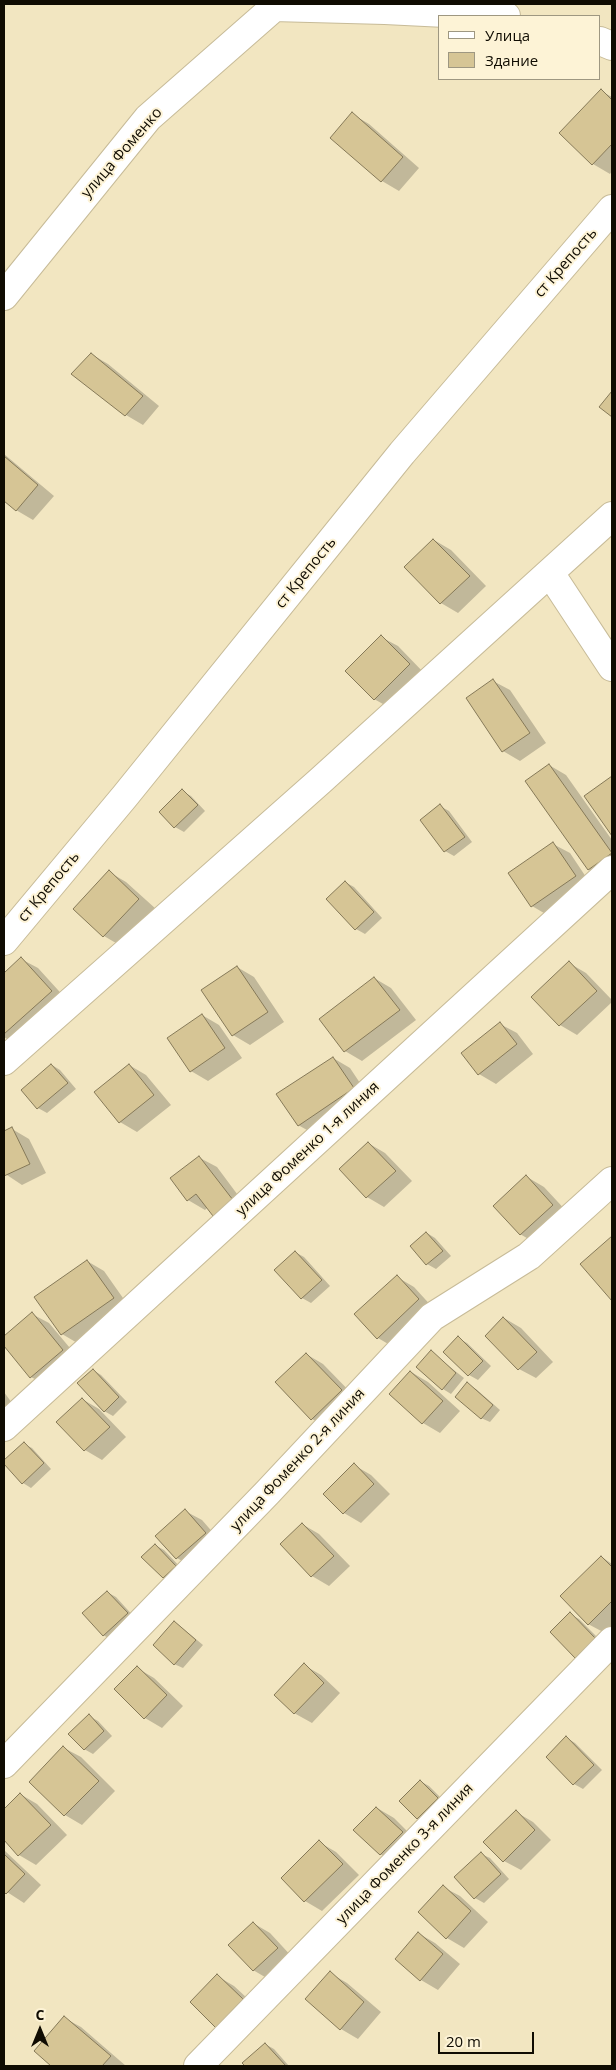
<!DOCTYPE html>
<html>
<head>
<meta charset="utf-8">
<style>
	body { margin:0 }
	#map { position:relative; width:616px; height:2070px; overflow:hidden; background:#f2e6c1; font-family:"Open Sans",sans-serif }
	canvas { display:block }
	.frame { position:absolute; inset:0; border:5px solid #100c02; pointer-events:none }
	.legend { position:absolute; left:438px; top:15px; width:162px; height:65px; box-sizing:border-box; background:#fdf3d6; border:1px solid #9e9781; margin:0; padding:6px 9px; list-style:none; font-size:15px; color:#100c02 }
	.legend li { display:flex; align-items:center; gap:10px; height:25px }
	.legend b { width:25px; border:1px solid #9e9781 }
	.north { position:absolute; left:15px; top:2005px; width:50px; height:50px; -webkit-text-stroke:4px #fdf3d6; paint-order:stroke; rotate:0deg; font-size:14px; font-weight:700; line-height:20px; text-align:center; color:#100c02 }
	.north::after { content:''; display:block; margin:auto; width:18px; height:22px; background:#100c02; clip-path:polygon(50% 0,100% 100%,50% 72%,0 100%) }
	.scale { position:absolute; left:438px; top:2032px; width:96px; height:22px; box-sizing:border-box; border:2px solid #100c02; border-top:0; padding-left:6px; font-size:15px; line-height:18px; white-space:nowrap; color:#100c02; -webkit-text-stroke:4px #fdf3d6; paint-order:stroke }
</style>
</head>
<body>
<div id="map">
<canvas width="616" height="2070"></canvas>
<div class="frame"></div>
<ul class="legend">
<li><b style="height:6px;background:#fff"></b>Улица</li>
<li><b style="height:14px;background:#d6c595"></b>Здание</li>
</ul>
<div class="north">С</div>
<div class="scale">20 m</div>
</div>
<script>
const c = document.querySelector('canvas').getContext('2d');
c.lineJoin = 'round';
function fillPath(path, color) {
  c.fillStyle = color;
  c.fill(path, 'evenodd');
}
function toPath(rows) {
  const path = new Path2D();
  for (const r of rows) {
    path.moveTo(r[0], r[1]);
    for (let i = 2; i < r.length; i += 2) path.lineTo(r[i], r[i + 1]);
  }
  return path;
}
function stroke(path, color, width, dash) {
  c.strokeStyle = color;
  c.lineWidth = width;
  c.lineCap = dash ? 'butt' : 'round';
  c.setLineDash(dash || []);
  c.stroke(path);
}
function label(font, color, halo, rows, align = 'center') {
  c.font = font + ' "Open Sans",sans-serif';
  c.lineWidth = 4;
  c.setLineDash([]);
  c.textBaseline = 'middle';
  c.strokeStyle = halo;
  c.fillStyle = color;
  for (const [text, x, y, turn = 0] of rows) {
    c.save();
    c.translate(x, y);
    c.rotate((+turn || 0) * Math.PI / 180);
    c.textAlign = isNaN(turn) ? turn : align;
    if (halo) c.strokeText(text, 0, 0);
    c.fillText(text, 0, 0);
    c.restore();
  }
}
const shadow = toPath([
	[601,91,612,97,612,171,610,174,593,164],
	[352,114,369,124,419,168,399,191,382,181],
	[91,354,108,364,159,406,143,425,126,415,73,374],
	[4,454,54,496,33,520,16,510,4,499],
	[434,540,451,550,486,586,458,613,441,603,406,567],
	[381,637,398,646,426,675,392,709,374,699],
	[493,681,510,690,546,743,520,761,503,751],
	[549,765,566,775,612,840,612,874,606,879,588,869],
	[612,778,612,834,586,797],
	[182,791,191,796,205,811,184,832,175,827],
	[440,806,449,811,472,842,454,856,445,851],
	[553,844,570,853,592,886,549,916,532,906],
	[109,872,126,882,156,909,121,946,104,936],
	[345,882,354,887,382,918,365,934,356,929,327,899],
	[21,959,38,968,68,1001,18,1046,4,1037,4,974],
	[569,963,586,973,612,1000,612,1002,577,1035,560,1025,533,997],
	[237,967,254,977,284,1022,250,1045,233,1035],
	[374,978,391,988,416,1020,362,1061,345,1051,320,1019],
	[202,1015,219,1025,242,1058,208,1081,191,1071],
	[500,1024,517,1033,533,1054,496,1084,479,1074],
	[333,1058,350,1068,370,1098,316,1135,298,1125],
	[52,1065,60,1070,76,1089,47,1113,38,1108,22,1090],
	[129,1065,146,1075,171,1105,137,1132,120,1122,96,1092],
	[12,1129,29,1139,46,1173,22,1185,4,1173,4,1133],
	[368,1143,385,1153,412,1181,384,1207,367,1197],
	[200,1158,217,1167,249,1210,230,1225,213,1215,208,1207,205,1210,188,1200],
	[527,1177,544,1187,570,1215,537,1244,520,1234],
	[427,1233,435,1238,451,1256,436,1269,427,1264],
	[612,1238,612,1300,582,1264],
	[295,1252,304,1257,330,1286,311,1303,302,1298],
	[87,1261,104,1271,130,1308,79,1344,62,1334],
	[397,1277,414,1287,435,1310,395,1348,378,1338],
	[32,1314,49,1323,80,1360,48,1386,31,1377,4,1344,4,1337],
	[504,1318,521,1328,553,1362,536,1378,519,1369],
	[458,1338,467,1343,491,1366,478,1380,469,1375,444,1351],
	[431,1352,464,1378,451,1394,443,1389],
	[306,1354,323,1364,358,1400,329,1428,312,1419],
	[93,1370,101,1375,127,1402,113,1416,104,1411],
	[411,1372,428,1382,460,1411,440,1433,423,1423,390,1394],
	[467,1384,476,1389,500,1410,490,1422,481,1418],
	[4,1392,17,1410,4,1420],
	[82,1399,99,1409,126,1437,102,1460,85,1450,58,1422],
	[24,1444,32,1448,51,1469,31,1488,23,1483,4,1463],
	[354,1465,371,1475,390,1494,361,1523,344,1513,324,1494],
	[185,1511,202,1520,222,1543,194,1568,177,1558,157,1536],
	[302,1524,319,1534,350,1566,329,1586,312,1576,282,1544],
	[155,1545,164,1550,184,1571,172,1582,163,1577],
	[602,1557,612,1564,612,1627,605,1633,588,1624],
	[107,1592,116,1597,136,1619,112,1640,103,1635],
	[570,1614,579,1619,603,1643,584,1662,576,1657],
	[175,1622,203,1645,183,1668,174,1664],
	[304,1665,321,1675,340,1693,312,1723,294,1713],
	[137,1668,154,1678,183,1706,162,1728,145,1718,116,1689],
	[89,1716,98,1721,112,1736,93,1754,84,1749],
	[567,1738,575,1743,602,1770,583,1789,574,1784],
	[64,1748,81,1757,115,1791,82,1825,65,1815,30,1782],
	[420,1781,429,1786,446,1803,427,1823,418,1818],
	[20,1794,37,1804,67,1835,36,1865,19,1855,4,1839,4,1810],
	[377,1808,394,1818,419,1843,397,1864,380,1854],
	[516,1812,533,1822,551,1840,521,1870,504,1861],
	[319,1842,336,1852,359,1875,322,1911,305,1901],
	[4,1850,41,1885,24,1903,4,1890],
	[481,1854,490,1858,509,1879,484,1903,475,1898,456,1878],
	[443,1887,460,1896,488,1922,464,1948,447,1938,419,1912],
	[253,1923,270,1933,294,1959,270,1980,253,1970],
	[418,1933,435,1943,460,1964,438,1990,421,1980],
	[330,1973,347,1983,381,2012,358,2039,341,2029],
	[217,1976,234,1986,260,2010,216,2027],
	[64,2018,81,2027,126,2066,53,2066,35,2051],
	[265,2044,274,2049,289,2066,247,2066,244,2063]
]);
const building = toPath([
	[601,89,612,100,612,144,592,165,559,133,601,89],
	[352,112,403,157,381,182,330,138,352,112],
	[91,353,143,396,125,416,71,374,91,353],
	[612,391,612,417,599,407,612,391],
	[4,456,38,485,16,511,4,501,4,456],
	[433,539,470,576,440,604,404,567,433,539],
	[381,635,410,664,374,700,345,671,381,635],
	[493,679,530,733,502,752,466,698,493,679],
	[549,764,612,853,588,870,525,781,549,764],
	[612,776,612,836,584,796,612,776],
	[182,789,198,805,174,828,159,812,182,789],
	[440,804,465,837,444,852,420,820,440,804],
	[553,842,576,876,531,907,508,873,553,842],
	[109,870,139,899,103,937,73,909,109,870],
	[345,881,374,912,355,930,326,899,345,881],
	[21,957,52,991,4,1034,4,973,21,957],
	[569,961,597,991,559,1026,531,997,569,961],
	[237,966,268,1012,232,1036,201,990,237,966],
	[374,977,400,1010,344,1052,319,1019,374,977],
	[202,1014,225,1048,190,1072,167,1038,202,1014],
	[500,1022,517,1044,478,1075,461,1053,500,1022],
	[333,1057,354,1088,298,1126,276,1094,333,1057],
	[51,1064,68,1083,37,1109,21,1090,51,1064],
	[129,1064,154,1095,119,1123,94,1092,129,1064],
	[12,1127,30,1164,4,1176,4,1131,12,1127],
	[368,1142,396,1171,366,1198,339,1169,368,1142],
	[199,1156,233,1200,213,1216,196,1194,187,1201,170,1178,199,1156],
	[526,1175,553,1205,520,1235,493,1206,526,1175],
	[426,1232,443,1251,426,1265,410,1246,426,1232],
	[612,1236,612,1301,580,1264,612,1236],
	[295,1251,322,1280,301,1299,274,1270,295,1251],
	[87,1260,114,1298,61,1335,34,1297,87,1260],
	[397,1275,419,1299,377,1339,354,1314,397,1275],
	[32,1312,63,1350,30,1378,4,1346,4,1336,32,1312],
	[503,1317,537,1352,518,1370,485,1336,503,1317],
	[458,1336,483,1361,468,1376,443,1352,458,1336],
	[431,1350,456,1373,442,1390,416,1367,431,1350],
	[306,1353,342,1390,311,1420,275,1382,306,1353],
	[93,1369,119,1397,104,1412,77,1383,93,1369],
	[410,1371,443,1401,422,1424,389,1394,410,1371],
	[467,1382,493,1405,481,1419,455,1397,467,1382],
	[82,1398,110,1427,84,1451,56,1422,82,1398],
	[24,1442,44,1463,22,1484,4,1464,4,1460,24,1442],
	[354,1463,374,1484,343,1514,323,1494,354,1463],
	[185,1509,206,1533,176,1559,155,1536,185,1509],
	[302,1523,334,1556,311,1577,280,1544,302,1523],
	[155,1544,176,1566,163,1578,141,1557,155,1544],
	[601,1556,612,1567,612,1601,588,1625,560,1596,601,1556],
	[107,1591,128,1613,103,1636,82,1613,107,1591],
	[570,1612,595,1638,575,1658,550,1632,570,1612],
	[174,1621,196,1640,174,1665,153,1645,174,1621],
	[304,1663,324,1683,294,1714,274,1695,304,1663],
	[137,1666,167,1695,144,1719,114,1689,137,1666],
	[89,1714,104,1731,84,1750,68,1734,89,1714],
	[566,1736,594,1765,573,1785,546,1757,566,1736],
	[63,1746,99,1781,64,1816,29,1782,63,1746],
	[420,1780,438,1798,417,1819,399,1801,420,1780],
	[20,1793,51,1825,18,1856,4,1840,4,1809,20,1793],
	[376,1807,403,1832,380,1855,353,1830,376,1807],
	[516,1810,535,1830,503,1862,483,1842,516,1810],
	[319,1840,343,1864,304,1902,281,1878,319,1840],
	[481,1852,501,1874,474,1899,454,1877,481,1852],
	[4,1854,25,1874,6,1894,4,1892,4,1854],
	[443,1885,471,1911,446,1939,418,1912,443,1885],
	[253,1922,278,1948,253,1971,228,1945,253,1922],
	[418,1932,443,1954,420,1981,395,1959,418,1932],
	[330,1971,364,2002,340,2030,305,1999,330,1971],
	[217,1974,243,1999,216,2028,190,2002,217,1974],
	[64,2016,111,2056,102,2066,51,2066,34,2051,64,2016],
	[265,2043,286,2066,245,2066,242,2063,265,2043]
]);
const minor = toPath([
	[273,7,385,10,506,16],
	[600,41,612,46],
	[4,296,148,118,278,4],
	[550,573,612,667],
	[4,941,125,796,402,453,612,209],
	[4,1061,320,781,612,516],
	[4,1427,612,870],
	[4,1764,267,1493,432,1317,529,1256,612,1181],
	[198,2066,612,1641]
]);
const streetNames = [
	["улица Фоменко",122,153,-49],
	["ст Крепость",566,263,-49],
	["ст Крепость",306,573,-51],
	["ст Крепость",49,887,-50],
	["улица Фоменко 1-я линия",308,1149,-43],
	["улица Фоменко 2-я линия",298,1460,-47],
	["улица Фоменко 3-я линия",405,1854,-46]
];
fillPath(shadow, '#0003');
fillPath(building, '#d6c595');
stroke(building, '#857958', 1);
stroke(minor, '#c7bb98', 30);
stroke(minor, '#fff', 28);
label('15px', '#100c02', '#fdf3d6', streetNames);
</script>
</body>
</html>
